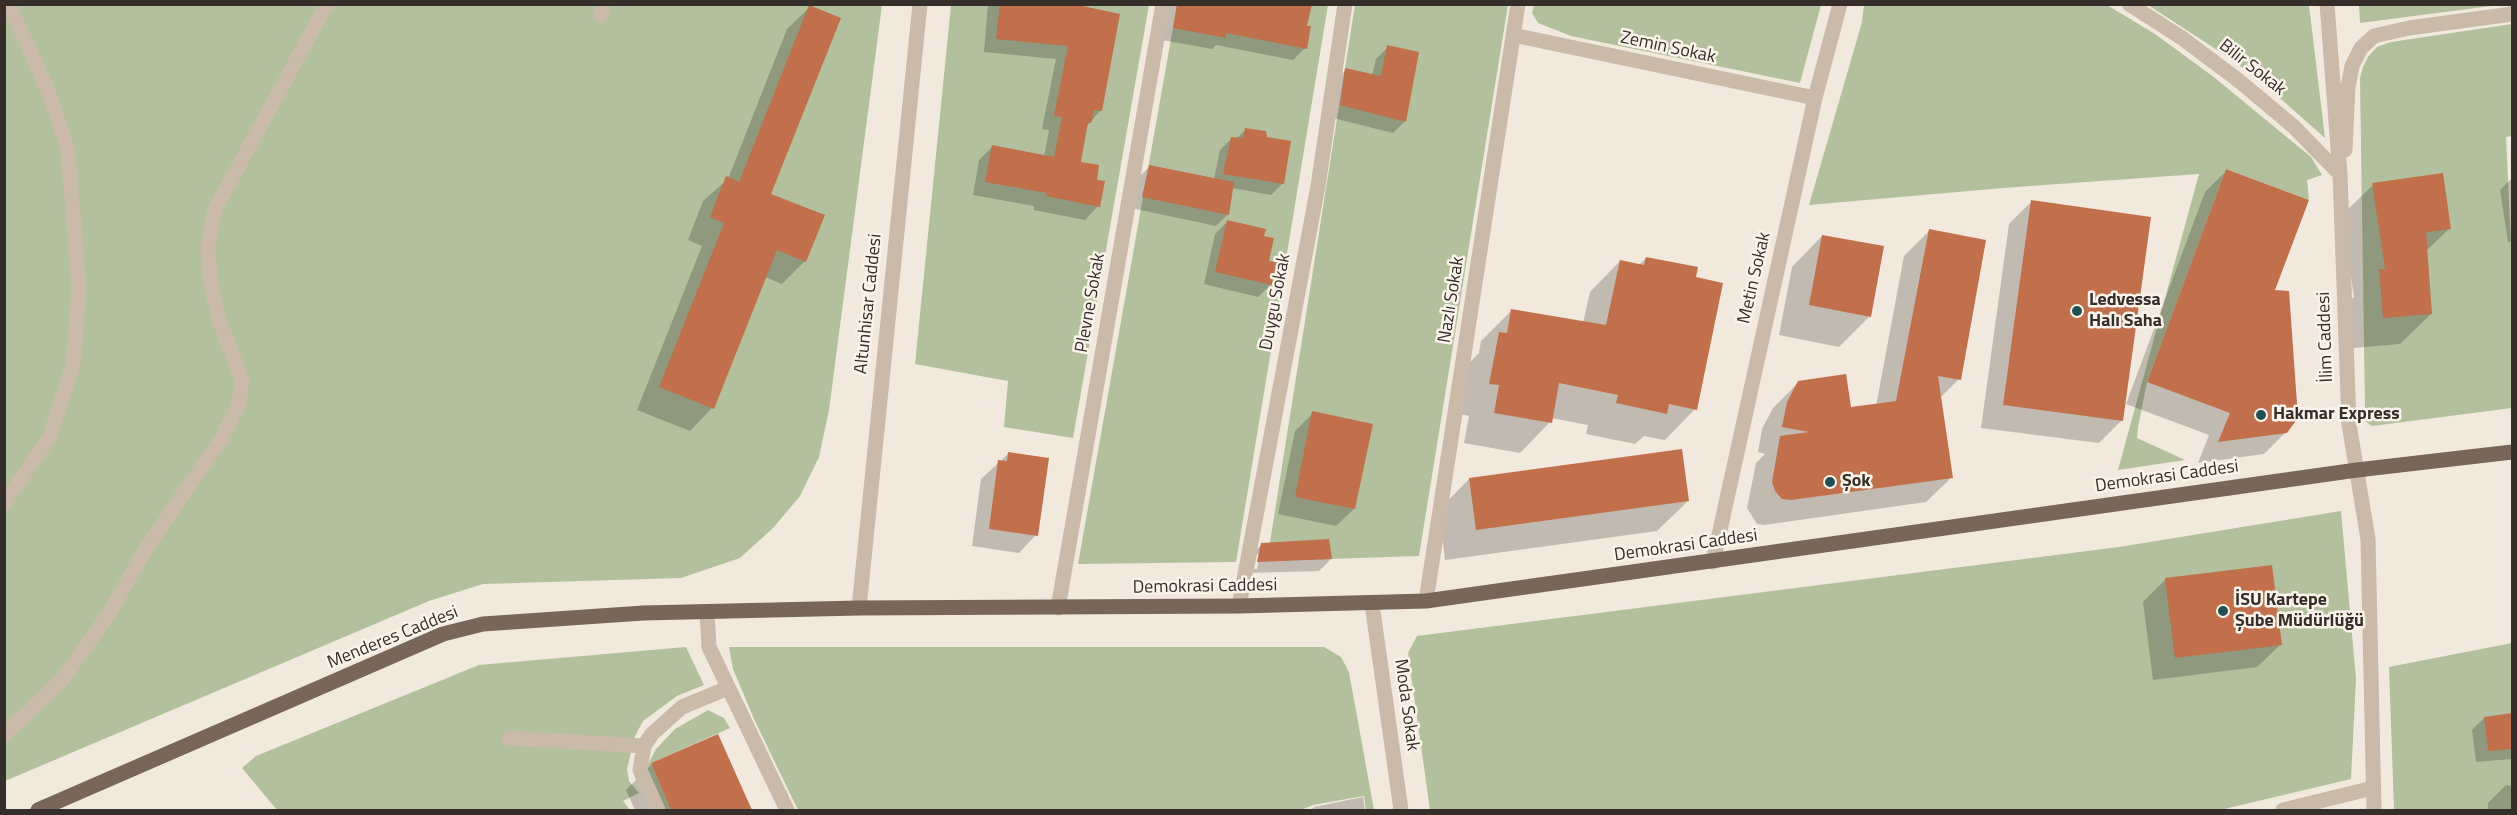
<!DOCTYPE html>
<html>
<head>
<meta charset="utf-8">
<style>
	body { margin:0 }
	#map { position:relative; width:2517px; height:815px; overflow:hidden; background:#f1e9dd; font-family:"Titillium Web",sans-serif }
	canvas { display:block }
	.frame { position:absolute; inset:0; border:6px solid #362e29; pointer-events:none }
</style>
</head>
<body>
<div id="map">
<canvas width="2517" height="815"></canvas>
<div class="frame"></div>
</div>
<script>
const c = document.querySelector('canvas').getContext('2d');
c.lineJoin = 'round';
function fillPath(path, color) {
  c.fillStyle = color;
  c.fill(path, 'evenodd');
}
function toPath(rows) {
  const path = new Path2D();
  for (const r of rows) {
    path.moveTo(r[0], r[1]);
    for (let i = 2; i < r.length; i += 2) path.lineTo(r[i], r[i + 1]);
  }
  return path;
}
function stroke(path, color, width, dash) {
  c.strokeStyle = color;
  c.lineWidth = width;
  c.lineCap = dash ? 'butt' : 'round';
  c.setLineDash(dash || []);
  c.stroke(path);
}
function label(font, color, halo, rows, align = 'center') {
  c.font = font + ' "Titillium Web",sans-serif';
  c.lineWidth = 5;
  c.setLineDash([]);
  c.textBaseline = 'middle';
  c.strokeStyle = halo;
  c.fillStyle = color;
  for (const [text, x, y, turn = 0] of rows) {
    c.save();
    c.translate(x, y);
    c.rotate((+turn || 0) * Math.PI / 180);
    c.textAlign = isNaN(turn) ? turn : align;
    if (halo) c.strokeText(text, 0, 0);
    c.fillText(text, 0, 0);
    c.restore();
  }
}
const green = toPath([
	[1534,4,1821,4,1821,5,1800,83,1571,36,1538,23,1532,13],
	[5,5,882,5,829,410,819,457,800,496,773,528,740,558,681,578,483,584,429,601,5,781],
	[951,5,1149,5,1073,438,1004,427,1008,381,915,364],
	[1177,5,1328,5,1236,562,1078,564],
	[1355,5,1508,5,1419,556,1267,561],
	[1864,5,2107,5,2155,34,2215,78,2311,157,2322,175,2307,180,2309,200,2226,169,2147,382,2138,427,2137,438,2185,460,2118,470,2199,174,2003,188,1809,205,1862,22],
	[2148,5,2309,5,2325,138,2282,100,2234,61],
	[2359,5,2359,4,2499,5,2360,23],
	[2512,24,2512,136,2506,137,2512,266,2512,408,2372,426,2365,421,2365,408,2360,78,2363,67,2368,57,2377,47,2391,42],
	[2341,511,2356,679,2351,779,2220,810,1430,810,1408,653,1417,636,2119,547],
	[2512,643,2512,810,2394,810,2389,667],
	[686,647,704,685,677,696,643,721,635,736,627,769,629,781,639,793,623,801,630,810,277,810,242,768,256,756,479,665],
	[729,647,1324,647,1341,657,1349,672,1374,810,1366,810,1364,796,1313,805,1301,810,798,810,754,719,733,669],
	[708,710,724,718,730,728,651,763,671,810,665,810,646,768,656,749,675,729]
]);
const shadow = toPath([
	[988,4,1065,4,1101,110,1086,127,1079,163,1095,181,1098,206,1085,220,1034,210,1034,206,973,195,979,160,992,147,1044,157,1049,130,1042,129,1056,59,984,52],
	[1168,4,1310,4,1306,27,1305,48,1293,60,1216,45,1212,49,1162,40],
	[810,7,770,195,805,261,782,284,765,277,712,408,690,431,637,410,702,246,688,240,703,201,728,179,787,29],
	[1388,47,1405,121,1393,133,1329,117,1334,81,1346,70,1372,76,1376,59],
	[1246,129,1283,183,1271,195,1232,188,1228,214,1216,226,1131,208,1137,179,1149,167,1214,179,1220,150,1232,138,1236,139],
	[2226,171,2273,291,2286,432,2264,454,2198,463,2209,435,2126,404,2205,192],
	[2512,178,2512,242,2508,242,2500,190],
	[2373,185,2450,228,2426,251,2431,314,2400,344,2353,348,2349,302,2354,297,2342,215],
	[2032,201,2122,420,2099,443,1981,428,2009,224],
	[1227,222,1262,237,1270,285,1258,297,1204,284,1215,234],
	[1929,231,1959,379,1940,398,1952,477,1926,502,1764,525,1757,524,1747,508,1756,463,1765,454,1758,452,1762,429,1773,408,1799,382,1849,409,1876,406,1904,256],
	[1822,236,1870,316,1839,347,1779,335,1792,267],
	[1646,258,1695,409,1665,440,1644,436,1635,444,1586,434,1588,425,1551,418,1550,422,1520,453,1464,443,1469,416,1460,414,1468,364,1479,353,1481,341,1512,310,1583,323,1590,292,1620,261,1639,265],
	[1313,413,1354,509,1336,526,1278,514,1295,431],
	[1009,453,1036,535,1019,553,972,546,981,479],
	[1469,479,1688,501,1657,531,1445,560,1439,510],
	[1261,545,1331,559,1319,571,1246,573,1249,557],
	[1257,554,1260,554,1257,569,1254,569],
	[2166,579,2280,645,2257,667,2153,680,2143,602],
	[2512,715,2512,759,2476,762,2472,730,2484,718],
	[717,736,750,810,635,810,626,790,652,764],
	[2506,785,2512,786,2512,810,2488,810,2488,803],
	[1363,797,1365,810,1311,810,1314,807]
]);
const building = toPath([
	[1000,4,1073,4,1120,14,1102,111,1094,110,1091,123,1088,122,1081,162,1099,165,1097,180,1105,181,1100,207,1046,196,1047,193,985,182,992,145,1054,157,1062,117,1054,116,1068,46,996,39],
	[1177,4,1312,4,1307,26,1311,26,1307,49,1226,33,1226,38,1173,28],
	[809,5,841,18,771,194,825,215,806,262,777,250,714,409,659,387,724,223,710,217,726,176,739,182],
	[1387,45,1419,52,1406,122,1340,105,1345,68,1381,76],
	[1245,128,1266,131,1267,137,1291,141,1284,184,1223,174,1231,137,1243,138],
	[1149,165,1234,182,1229,215,1142,197],
	[2226,169,2309,200,2275,290,2289,291,2298,418,2287,433,2218,442,2230,413,2147,382],
	[2443,173,2451,229,2426,232,2432,314,2383,318,2379,269,2385,269,2372,183],
	[2031,200,2151,217,2123,421,2003,405],
	[1227,220,1266,229,1264,236,1274,238,1269,261,1277,262,1272,285,1215,272],
	[1929,229,1986,240,1961,380,1938,376,1953,478,1791,500,1782,499,1775,491,1772,482,1780,436,1809,432,1782,427,1787,402,1798,381,1846,374,1851,407,1896,401],
	[1822,235,1884,246,1871,317,1809,305],
	[1646,257,1698,267,1696,277,1723,283,1697,410,1669,404,1667,414,1616,403,1618,395,1559,383,1552,423,1494,413,1499,385,1489,384,1499,332,1507,333,1511,309,1606,325,1620,260,1644,265],
	[1312,411,1373,424,1355,509,1295,497],
	[1682,449,1689,501,1476,530,1469,478],
	[1008,452,1049,458,1038,536,989,529,998,460,1007,461],
	[1329,539,1332,559,1257,562,1261,543],
	[2272,565,2282,645,2175,658,2165,578],
	[2512,713,2512,749,2488,751,2484,717],
	[718,734,752,810,671,810,651,763]
]);
const minor = toPath([
	[2129,4,2182,38,2238,80,2293,126,2340,174],
	[2327,4,2340,174,2349,424,2368,539,2374,810],
	[601,15,603,4],
	[1513,35,1815,98],
	[2345,150,2348,87,2352,66,2361,48,2374,36,2409,28,2512,14],
	[4,504,50,436,73,365,79,289,68,150,49,93,9,4],
	[1713,562,1815,98,1840,4],
	[1426,601,1518,4],
	[1372,604,1401,810],
	[1239,606,1318,186,1345,4],
	[859,608,920,4],
	[1058,608,1163,4],
	[707,612,709,647,787,810],
	[4,735,62,680,108,615,147,547,222,438,239,404,242,380,219,320,210,278,208,246,215,209,327,4],
	[509,738,644,746],
	[658,810,640,770,644,746,652,734,682,707,728,688],
	[2283,810,2373,788]
]);
const major = toPath([
	[38,810,443,634,483,624,643,613,859,608,1239,606,1426,601,2357,470,2512,452]
]);
const markers = [
	[2077,311,6,"#204f56"],
	[2261,415,6,"#204f56"],
	[1830,482,6,"#204f56"],
	[2223,611,6,"#204f56"]
];
const streetNames = [
	["Zemin Sokak",1668,48,12],
	["Bilir Sokak",2252,68,38],
	["Metin Sokak",1755,278,-77],
	["Nazlı Sokak",1452,300,-81],
	["Duygu Sokak",1276,302,-79],
	["Plevne Sokak",1091,303,-80],
	["Altunhisar Caddesi",869,304,-84],
	["İlim Caddesi",2326,337,-92],
	["Demokrasi Caddesi",2167,477,-8],
	["Demokrasi Caddesi",1686,546,-8],
	["Demokrasi Caddesi",1205,587,-1],
	["Menderes Caddesi",393,638,-22],
	["Moda Sokak",1406,705,82]
];
const poiNames = [
	["Ledvessa",2089,301],
	["Halı Saha",2089,322],
	["Hakmar Express",2273,415],
	["Şok",1842,482],
	["İSU Kartepe",2235,601],
	["Şube Müdürlüğü",2235,622]
];
fillPath(green, '#b2c09d');
fillPath(shadow, '#0003');
fillPath(building, '#c1704b');
stroke(minor, '#c9baa9', 15);
stroke(major, '#78665a', 15);
for (const [x, y, r, color] of markers) {
  const dot = new Path2D();
  dot.arc(x, y, r, 0, 2 * Math.PI);
  c.fillStyle = color;
  c.fill(dot);
  stroke(dot, '#f9f3e9', 2);
}
label('18px', '#362e29', '#f9f3e9', streetNames);
label('bold 18px', '#362e29', '#f9f3e9', poiNames, 'left');
</script>
</body>
</html>
